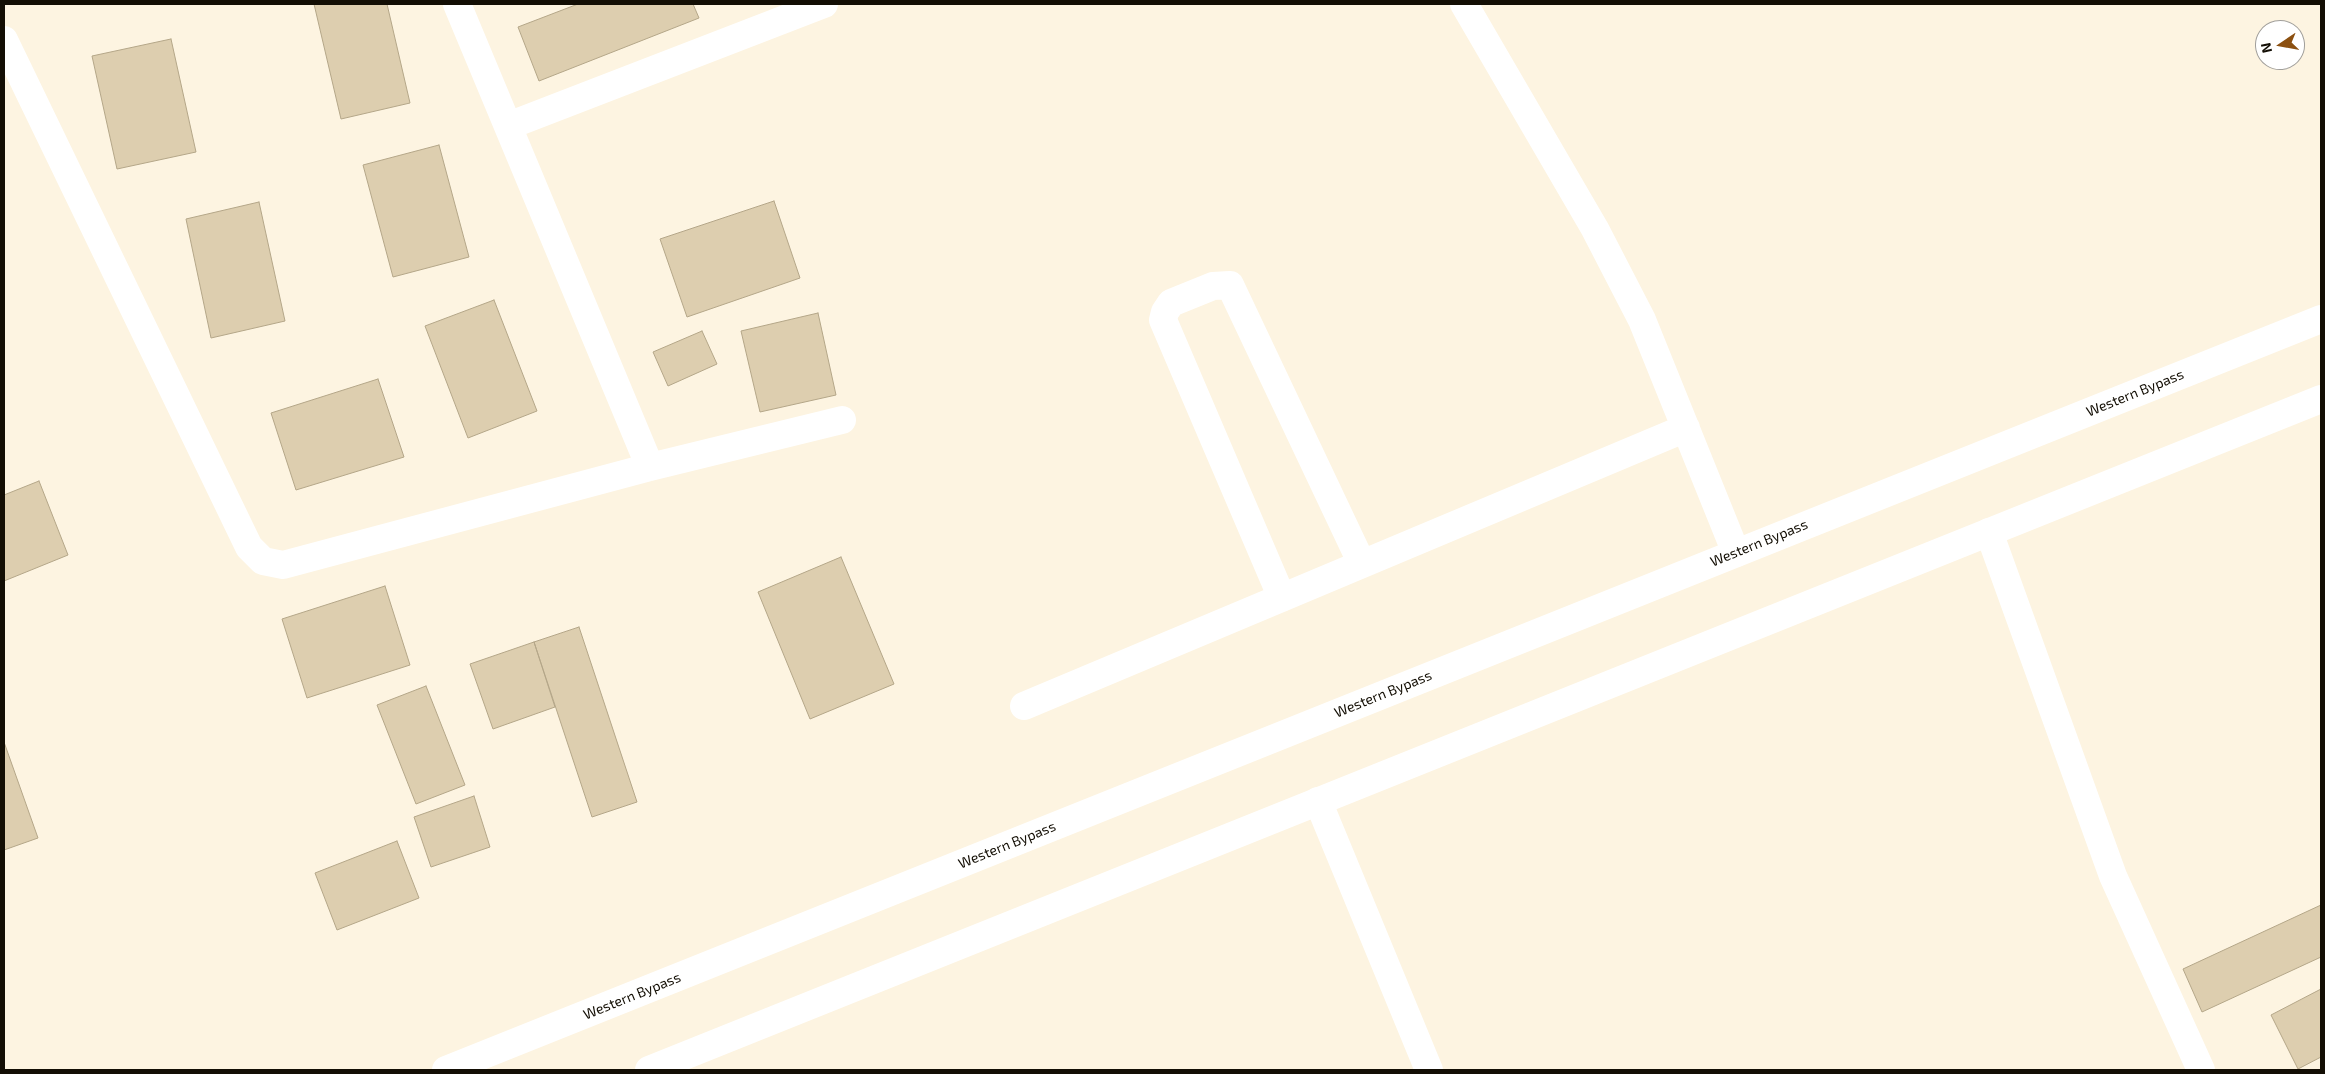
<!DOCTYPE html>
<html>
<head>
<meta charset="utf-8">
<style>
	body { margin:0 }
	#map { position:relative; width:2325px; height:1074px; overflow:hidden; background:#fdf4e1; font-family:"Exo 2",sans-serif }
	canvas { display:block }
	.frame { position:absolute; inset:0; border:5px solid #130e04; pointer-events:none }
	.north { position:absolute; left:2255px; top:20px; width:50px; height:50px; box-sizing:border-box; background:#fff; border:1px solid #a19f9b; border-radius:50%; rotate:258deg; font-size:14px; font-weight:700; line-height:20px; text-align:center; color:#130e04 }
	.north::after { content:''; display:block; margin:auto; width:18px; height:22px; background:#8c5010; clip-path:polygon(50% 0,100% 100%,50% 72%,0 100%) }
</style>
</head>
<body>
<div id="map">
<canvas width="2325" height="1074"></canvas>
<div class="frame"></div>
<div class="north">N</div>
</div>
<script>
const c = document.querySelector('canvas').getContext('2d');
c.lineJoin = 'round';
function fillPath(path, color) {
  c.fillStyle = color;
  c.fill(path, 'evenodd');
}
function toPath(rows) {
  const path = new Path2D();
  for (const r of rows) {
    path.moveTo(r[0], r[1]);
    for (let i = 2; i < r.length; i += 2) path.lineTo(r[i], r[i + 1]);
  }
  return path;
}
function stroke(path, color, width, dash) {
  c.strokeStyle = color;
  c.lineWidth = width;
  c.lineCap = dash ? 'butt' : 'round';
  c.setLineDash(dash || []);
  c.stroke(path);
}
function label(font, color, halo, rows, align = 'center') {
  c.font = font + ' "Exo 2",sans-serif';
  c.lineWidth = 4;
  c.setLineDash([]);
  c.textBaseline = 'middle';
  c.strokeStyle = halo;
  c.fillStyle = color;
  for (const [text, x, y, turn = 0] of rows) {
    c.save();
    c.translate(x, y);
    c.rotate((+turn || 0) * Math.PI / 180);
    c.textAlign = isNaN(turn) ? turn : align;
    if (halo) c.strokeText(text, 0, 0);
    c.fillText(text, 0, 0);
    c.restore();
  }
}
const building = toPath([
	[314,4,387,4,410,103,341,119,314,4],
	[578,4,693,4,699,18,539,81,518,27,578,4],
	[171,39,196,152,117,169,92,56,171,39],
	[439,145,469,257,393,277,363,165,439,145],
	[774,201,800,278,687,317,660,239,774,201],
	[259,202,285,321,211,338,186,219,259,202],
	[494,300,537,411,468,438,425,326,494,300],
	[818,313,836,395,760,412,741,331,818,313],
	[702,331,717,364,668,386,653,352,702,331],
	[378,379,404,457,296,490,271,413,378,379],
	[39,481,68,555,4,581,4,495,39,481],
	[841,557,894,684,810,719,758,592,841,557],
	[385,586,410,665,307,698,282,619,385,586],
	[579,627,637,802,592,817,534,642,579,627],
	[534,642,555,707,493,729,470,664,534,642],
	[426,686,465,785,416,804,377,705,426,686],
	[4,742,38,838,4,850,4,742],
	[474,796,490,847,431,867,414,817,474,796],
	[397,841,419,898,337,930,315,873,397,841],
	[2321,905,2321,957,2202,1012,2183,969,2321,905],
	[2321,989,2321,1057,2298,1069,2271,1015,2321,989]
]);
const minor = toPath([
	[457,4,650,467],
	[1464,4,1595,229,1642,320,1736,553],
	[4,40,249,547,263,561,283,565,650,467,842,420],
	[508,126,824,4],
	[1989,532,2113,876,2201,1070],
	[1282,598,1163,320,1165,312,1171,303,1213,286,1230,285,1362,564],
	[1024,706,1686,428],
	[1318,801,1429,1070]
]);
const primary = toPath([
	[446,1070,2321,319],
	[649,1070,2321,399]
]);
const streetNames = [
	["Western Bypass",2135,393,-22],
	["Western Bypass",1759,543,-22],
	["Western Bypass",1383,694,-22],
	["Western Bypass",1007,845,-22],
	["Western Bypass",632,996,-22]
];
fillPath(building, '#ddceaf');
stroke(building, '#b4a688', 1);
stroke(minor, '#fff', 28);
stroke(primary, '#fff', 28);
label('14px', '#130e04', '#fff', streetNames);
</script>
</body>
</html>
